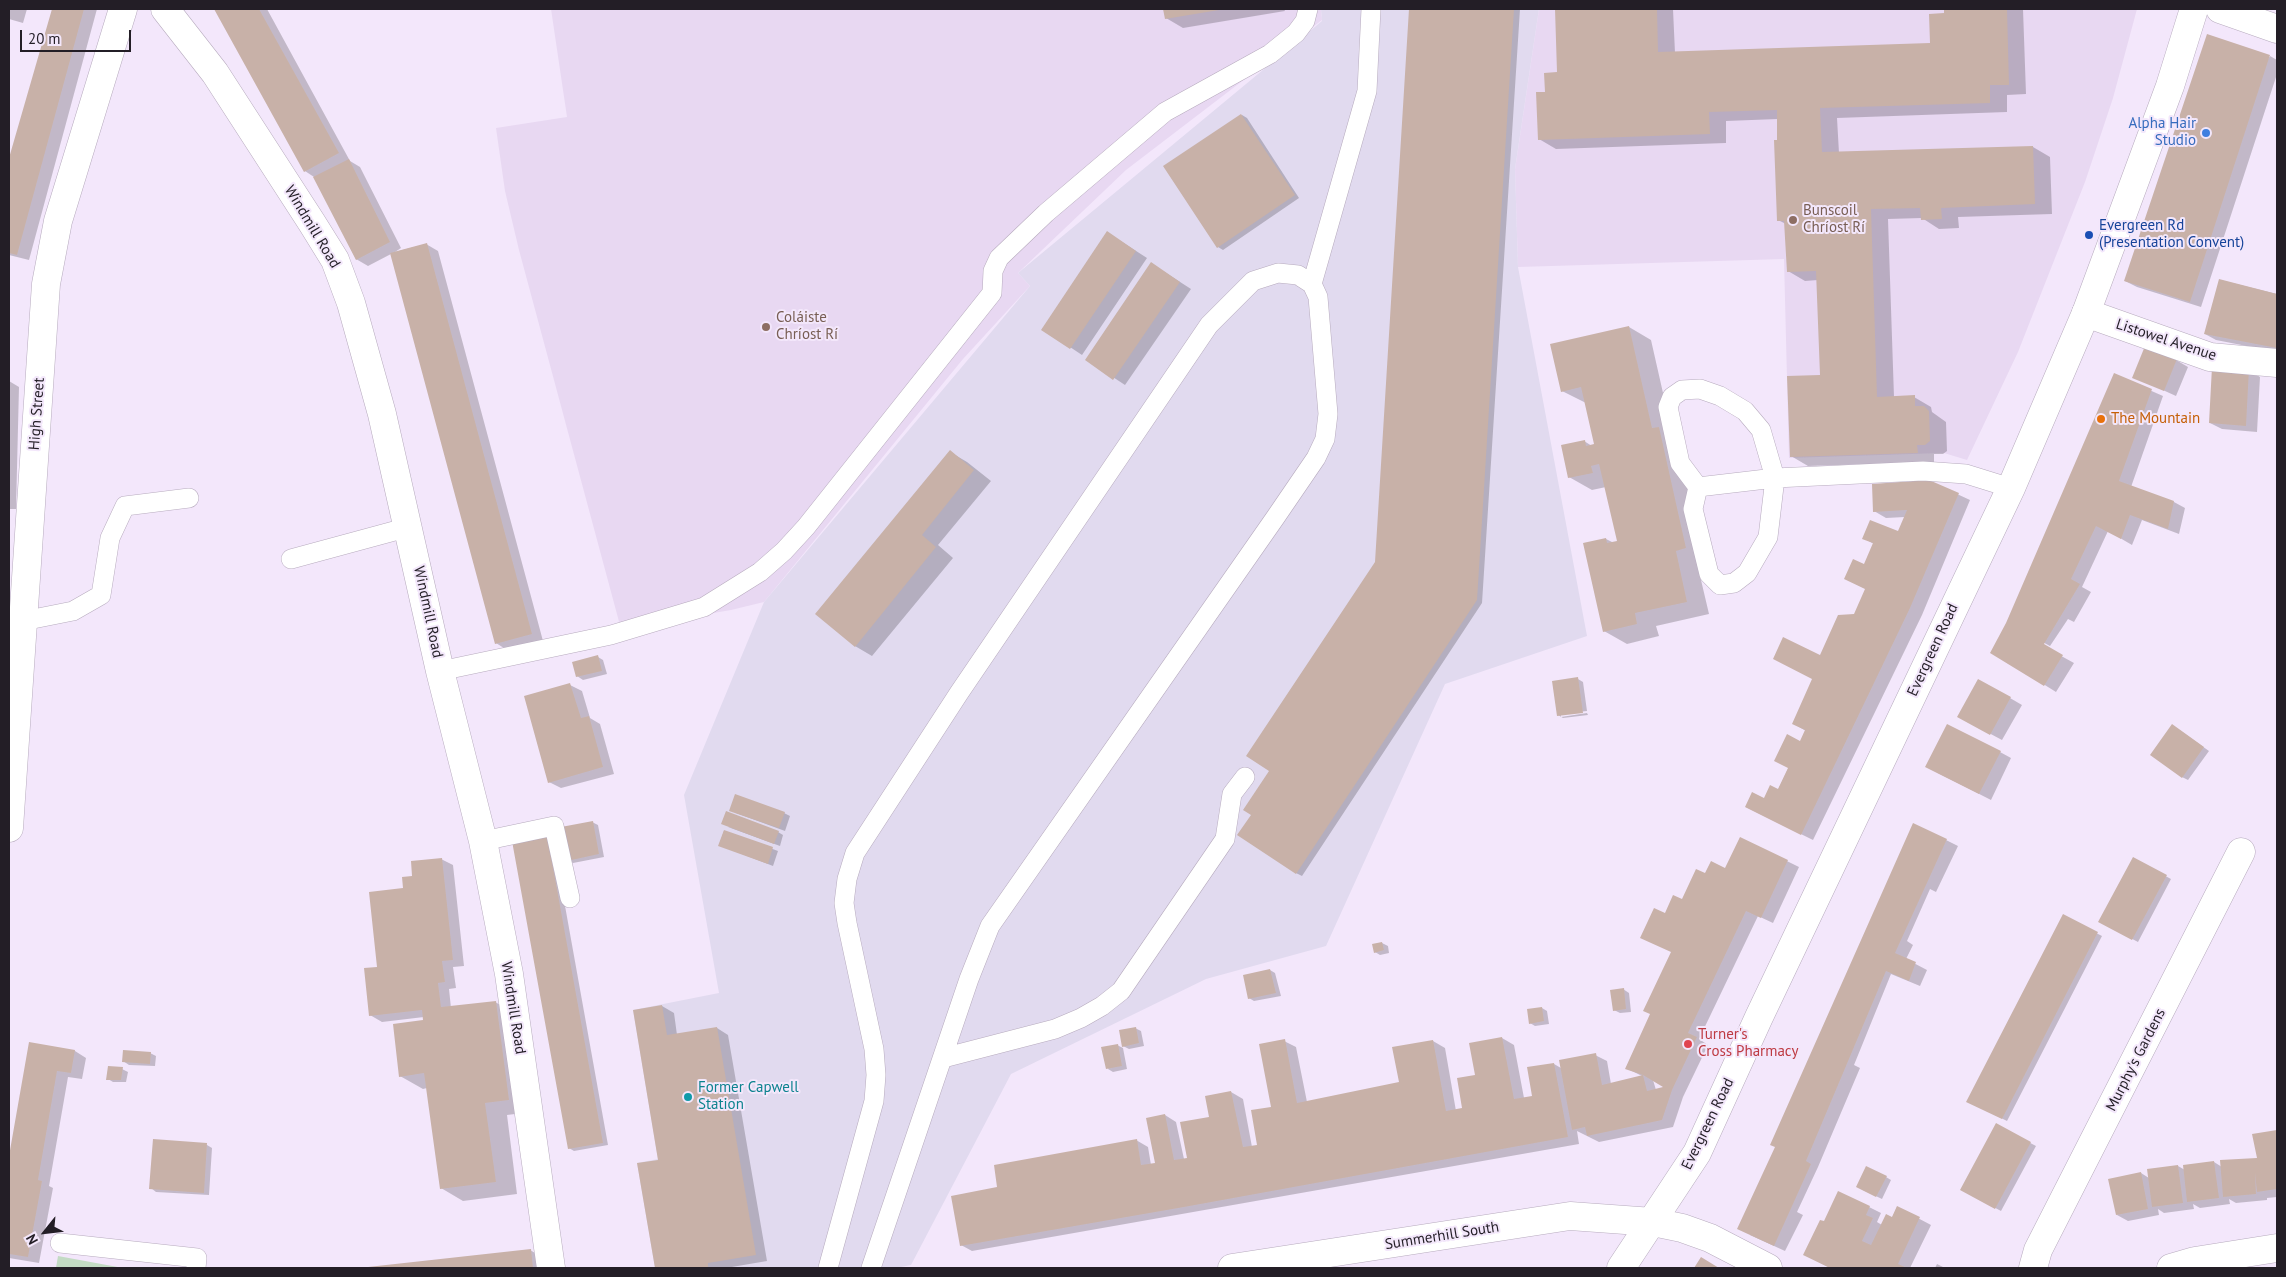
<!DOCTYPE html>
<html>
<head>
<meta charset="utf-8">
<style>
	body { margin:0 }
	#map { position:relative; width:2286px; height:1277px; overflow:hidden; background:#f3e7fb; font-family:"PT Sans",sans-serif }
	canvas { display:block }
	.frame { position:absolute; inset:0; border:10px solid #231e26; pointer-events:none }
	.north { position:absolute; left:20px; top:1207px; width:50px; height:50px; -webkit-text-stroke:4px #f3e7fb; paint-order:stroke; rotate:241deg; font-size:14px; font-weight:700; line-height:20px; text-align:center; color:#231e26 }
	.north::after { content:''; display:block; margin:auto; width:18px; height:22px; background:#231e26; clip-path:polygon(50% 0,100% 100%,50% 72%,0 100%) }
	.scale { position:absolute; left:20px; top:30px; width:111px; height:22px; box-sizing:border-box; border:2px solid #231e26; border-top:0; padding-left:6px; font-size:15px; line-height:18px; white-space:nowrap; color:#231e26; -webkit-text-stroke:4px #f3e7fb; paint-order:stroke }
</style>
</head>
<body>
<div id="map">
<canvas width="2286" height="1277"></canvas>
<div class="frame"></div>
<div class="north">N</div>
<div class="scale">20 m</div>
</div>
<script>
const c = document.querySelector('canvas').getContext('2d');
c.lineJoin = 'round';
function fillPath(path, color) {
  c.fillStyle = color;
  c.fill(path, 'evenodd');
}
function toPath(rows) {
  const path = new Path2D();
  for (const r of rows) {
    path.moveTo(r[0], r[1]);
    for (let i = 2; i < r.length; i += 2) path.lineTo(r[i], r[i + 1]);
  }
  return path;
}
function stroke(path, color, width, dash) {
  c.strokeStyle = color;
  c.lineWidth = width;
  c.lineCap = dash ? 'butt' : 'round';
  c.setLineDash(dash || []);
  c.stroke(path);
}
function label(font, color, halo, rows, align = 'center') {
  c.font = font + ' "PT Sans",sans-serif';
  c.lineWidth = 4;
  c.setLineDash([]);
  c.textBaseline = 'middle';
  c.strokeStyle = halo;
  c.fillStyle = color;
  for (const [text, x, y, turn = 0] of rows) {
    c.save();
    c.translate(x, y);
    c.rotate((+turn || 0) * Math.PI / 180);
    c.textAlign = isNaN(turn) ? turn : align;
    if (halo) c.strokeText(text, 0, 0);
    c.fillText(text, 0, 0);
    c.restore();
  }
}
const built = toPath([
	[551,9,1321,9,1322,20,1126,170,1018,273,1030,286,963,359,764,602,731,610,621,629,519,250,505,191,496,128,567,117],
	[1539,9,2137,9,2113,98,2085,182,2018,352,1967,460,1944,453,1789,458,1784,259,1518,267,1515,169]
]);
const industrial = toPath([
	[1321,9,1539,9,1515,169,1518,267,1587,636,1445,684,1326,946,1206,979,1011,1074,911,1265,896,1268,655,1268,637,1163,658,1159,633,1010,719,993,684,795,764,602,1030,286,1018,273,1322,21]
]);
const green = toPath([
	[58,1256,123,1268,56,1268]
]);
const shadow = toPath([
	[9,9,27,9,23,23,9,19],
	[53,9,97,9,29,260,9,255,9,162],
	[216,9,267,9,350,161,360,167,401,248,395,252,426,244,438,251,543,641,507,650,496,643,391,254,368,266,356,259,314,177,305,171],
	[1164,9,1284,9,1285,11,1183,28,1166,18],
	[1410,9,1520,9,1482,603,1302,876,1296,873,1253,815,1376,562],
	[1556,9,1673,9,1675,53,1931,45,1946,14,1945,9,2023,9,2026,94,2007,95,2007,112,1837,118,1839,153,2033,147,2050,157,2052,214,1958,217,1959,228,1939,229,1922,218,1888,219,1894,397,1914,397,1931,407,1932,412,1946,422,1947,451,1943,454,1934,454,1934,462,1808,466,1791,456,1821,376,1818,280,1805,281,1788,271,1786,224,1778,220,1778,119,1726,121,1726,143,1556,149,1539,139,1546,93,1558,74],
	[2270,56,2277,60,2277,74,2201,307,2137,287,2125,281],
	[1242,115,1247,118,1299,198,1223,250,1218,247],
	[1119,240,1147,258,1082,355,1043,329],
	[1163,271,1191,289,1125,385,1087,360],
	[2220,280,2277,294,2277,352,2216,340,2205,334],
	[1629,327,1651,340,1673,437,1681,441,1708,561,1697,563,1709,614,1656,626,1659,636,1627,644,1604,631,1606,539,1614,543,1618,542,1606,487,1592,490,1569,477,1584,441,1592,446,1595,445,1586,403,1562,391],
	[2176,360,2188,367,2176,396,2134,377],
	[2249,370,2260,377,2257,432,2222,429,2210,423],
	[2115,375,2163,396,2131,487,2174,502,2185,508,2179,534,2142,520,2132,545,2108,531,2082,587,2091,592,2074,622,2068,619,2050,646,2013,626,2012,629,2074,663,2056,692,1992,652,2007,624],
	[9,381,19,387,16,509,9,509],
	[950,452,967,462,991,481,938,545,953,558,872,656,855,646],
	[1929,481,1970,500,1922,615,1813,840,1746,807,1764,799,1778,790,1806,731,1794,724,1814,679,1820,657,1855,615,1866,589,1846,579,1864,566,1874,544,1863,538,1899,533,1905,517,1886,518,1874,511],
	[598,657,603,660,607,674,583,680,577,676],
	[1578,679,1583,682,1587,711,1561,714,1561,717,1587,713,1588,715,1563,718,1558,715],
	[570,685,582,691,590,718,600,724,614,774,561,788,549,782],
	[2010,698,2022,705,2002,740,1970,723],
	[2178,729,2209,751,2188,780,2182,777],
	[2000,752,2011,758,1991,800,1938,773],
	[736,813,784,813,790,816,785,831],
	[592,822,598,825,604,857,573,863,568,860],
	[728,827,778,832,783,835,780,846],
	[724,831,778,851,773,866,719,845],
	[1740,838,1799,867,1773,923,1758,916,1699,1039,1708,1045,1683,1097,1673,1127,1599,1142,1577,1131,1579,1144,972,1251,961,1245,999,1189,1136,1140,1148,1147,1151,1165,1156,1164,1165,1115,1176,1122,1184,1159,1189,1159,1211,1118,1231,1092,1243,1099,1252,1147,1258,1146,1273,1108,1284,1041,1296,1047,1307,1102,1400,1083,1433,1041,1445,1048,1456,1111,1464,1109,1476,1076,1502,1038,1514,1045,1524,1098,1534,1097,1554,1064,1561,1068,1595,1055,1607,1061,1611,1084,1642,1076,1626,1068,1651,1014,1672,952,1665,915,1683,901,1706,875,1726,870],
	[1653,1080,1666,1087,1656,1090],
	[553,839,608,1145,574,1151,569,1148,514,842],
	[1946,840,1958,846,1936,892,1930,889,1907,941,1913,945,1906,959,1927,970,1920,986,1891,974,1854,1065,1860,1068,1818,1167,1797,1212,1803,1215,1785,1251,1750,1235],
	[441,859,453,865,464,966,453,967,456,988,449,989,451,1008,495,1002,518,1015,531,1112,507,1115,517,1194,463,1201,441,1188,427,1088,423,1089,400,1076,424,1021,424,1017,382,1022,370,1015,378,968,404,889,414,877],
	[2134,859,2171,879,2138,942,2100,922],
	[2063,916,2102,936,2007,1121,1973,1104],
	[1382,943,1388,946,1389,953,1380,955,1375,952,1373,945],
	[1270,970,1275,973,1281,996,1254,1001,1249,998],
	[1623,989,1629,993,1631,1012,1620,1013,1614,1010],
	[662,1006,674,1013,677,1035,717,1028,728,1035,767,1261,726,1268,657,1268,639,1164,660,1161],
	[1542,1008,1547,1011,1549,1024,1535,1026,1530,1023],
	[1135,1028,1141,1031,1144,1046,1129,1049,1123,1046],
	[30,1044,75,1051,86,1058,82,1079,68,1077,49,1186,53,1188,39,1263,9,1258,9,1164],
	[1117,1045,1123,1048,1127,1069,1113,1072,1108,1069],
	[150,1053,156,1056,155,1066,129,1065,123,1061],
	[122,1069,128,1072,126,1082,113,1082,108,1079],
	[1996,1125,2036,1146,2001,1211,1962,1190],
	[2277,1132,2277,1197,2267,1198,2267,1200,2236,1203,2229,1199,2230,1204,2200,1208,2193,1204,2194,1209,2164,1213,2158,1209,2159,1215,2128,1221,2117,1215,2141,1173,2149,1178,2178,1166,2185,1170,2214,1162,2222,1167,2258,1159,2254,1135],
	[154,1141,207,1145,212,1148,209,1195,156,1192,151,1188],
	[1886,1177,1891,1180,1882,1199,1863,1190],
	[1869,1207,1881,1213,1877,1222,1882,1225,1892,1218,1897,1207,1931,1225,1910,1268,1830,1268,1805,1255,1825,1223],
	[530,1250,542,1257,543,1268,367,1268],
	[1937,1264,1945,1268,1935,1268]
]);
const building = toPath([
	[52,9,84,9,17,255,9,253,9,158],
	[214,9,259,9,339,153,304,172],
	[1163,9,1219,9,1219,10,1165,19],
	[1409,9,1514,9,1477,600,1296,874,1237,835,1251,815,1243,810,1269,771,1246,756,1375,562],
	[1555,9,1657,9,1658,52,1930,43,1929,14,1944,13,1944,9,2007,9,2009,85,1990,85,1990,103,1820,108,1822,152,2033,146,2035,204,1941,208,1942,219,1921,220,1920,208,1871,209,1877,397,1915,395,1915,406,1924,406,1929,411,1930,441,1925,445,1917,445,1918,453,1790,457,1787,376,1820,375,1816,271,1787,272,1784,221,1777,221,1774,140,1777,140,1777,110,1709,112,1710,134,1538,140,1536,92,1545,92,1544,73,1557,72],
	[2207,34,2270,55,2190,302,2124,281],
	[1241,114,1295,195,1217,248,1163,166],
	[349,159,390,242,356,260,313,177],
	[1107,231,1136,251,1070,349,1041,330],
	[427,243,532,634,495,644,390,253],
	[1151,262,1180,282,1113,380,1085,360],
	[2219,279,2277,294,2277,348,2204,334],
	[1629,326,1652,428,1659,427,1686,548,1676,551,1687,602,1635,613,1637,624,1603,632,1583,543,1606,538,1607,543,1617,541,1599,464,1591,466,1593,473,1568,478,1561,445,1585,440,1586,446,1594,444,1581,387,1561,392,1550,344],
	[2145,346,2177,359,2164,391,2132,378],
	[2212,367,2249,369,2246,426,2209,423],
	[2114,373,2152,389,2119,481,2174,501,2168,529,2130,515,2121,539,2096,526,2071,579,2080,584,2044,644,2063,655,2044,686,1990,653,2006,623],
	[950,450,974,470,922,535,936,547,855,647,815,614],
	[1929,480,1959,493,1910,608,1801,835,1745,807,1752,792,1764,798,1770,785,1778,789,1788,768,1774,761,1787,734,1800,741,1805,730,1792,724,1812,679,1773,659,1783,637,1820,655,1838,615,1854,614,1865,589,1844,579,1853,559,1864,564,1873,543,1862,539,1870,520,1898,531,1907,510,1873,512,1872,484],
	[598,655,602,671,576,677,572,662],
	[1578,677,1583,713,1557,716,1552,681],
	[1978,679,2011,697,1990,735,1957,717],
	[570,683,581,718,589,716,603,767,548,783,524,696],
	[1947,724,2001,751,1979,794,1925,767],
	[2172,724,2204,747,2182,778,2150,755],
	[735,794,785,812,779,828,729,811],
	[726,811,779,831,774,844,721,824],
	[593,821,599,854,567,861,561,827],
	[1913,823,1947,839,1895,953,1916,962,1909,981,1886,971,1806,1161,1811,1164,1774,1246,1737,1229,1775,1147,1770,1145],
	[724,830,773,847,768,864,718,846],
	[547,834,603,1143,568,1149,512,841],
	[1740,837,1788,860,1761,918,1746,911,1688,1033,1697,1037,1672,1090,1662,1120,1587,1136,1585,1127,1572,1130,1559,1060,1596,1053,1602,1085,1643,1075,1625,1069,1650,1014,1643,1011,1671,952,1640,938,1654,908,1665,913,1673,895,1682,899,1696,869,1705,873,1711,861,1725,868],
	[1643,1075,1663,1087,1647,1091],
	[2133,857,2167,875,2132,940,2098,922],
	[442,858,453,960,442,961,445,982,438,983,441,1007,496,1001,509,1100,485,1103,496,1182,440,1189,424,1073,399,1077,393,1024,423,1020,422,1010,369,1016,364,968,377,967,369,892,403,888,402,877,412,876,411,861],
	[2063,914,2098,932,2002,1119,1966,1102],
	[1382,942,1384,950,1374,953,1372,944],
	[1270,969,1276,993,1248,999,1243,975],
	[1624,988,1626,1009,1613,1011,1610,990],
	[662,1005,667,1035,717,1027,756,1255,708,1263,708,1268,655,1268,637,1163,658,1160,633,1010],
	[1542,1007,1544,1021,1529,1024,1527,1009],
	[1136,1027,1139,1043,1122,1047,1119,1030],
	[1502,1037,1514,1099,1532,1096,1527,1067,1554,1063,1568,1137,1184,1207,960,1246,951,1196,997,1187,994,1165,1137,1139,1141,1165,1155,1163,1146,1118,1165,1114,1174,1160,1187,1158,1180,1122,1209,1117,1205,1096,1231,1091,1243,1147,1257,1145,1251,1110,1271,1107,1259,1044,1285,1039,1297,1103,1399,1082,1392,1047,1433,1040,1446,1111,1462,1108,1457,1078,1475,1075,1469,1043],
	[29,1042,75,1050,71,1073,57,1071,38,1180,42,1181,28,1257,9,1254,9,1156],
	[1118,1044,1122,1066,1106,1069,1101,1047],
	[123,1050,151,1052,150,1064,122,1062],
	[108,1066,123,1067,121,1080,106,1080],
	[1996,1123,2031,1142,1995,1209,1960,1190],
	[2277,1130,2277,1189,2257,1192,2255,1173,2256,1194,2223,1197,2220,1160,2257,1158,2252,1134],
	[153,1139,207,1143,204,1193,149,1189],
	[2214,1161,2219,1198,2187,1202,2183,1165],
	[2178,1165,2183,1203,2152,1207,2147,1169],
	[1866,1166,1887,1176,1876,1197,1856,1187],
	[2141,1172,2148,1209,2116,1215,2108,1179],
	[1838,1191,1870,1206,1866,1215,1873,1218,1862,1241,1871,1245,1886,1214,1892,1217,1897,1206,1920,1217,1898,1264,1907,1268,1830,1268,1803,1255,1820,1220,1824,1221],
	[531,1249,533,1268,368,1268,368,1267],
	[1701,1257,1719,1268,1694,1268]
]);
const service = toPath([
	[1312,284,1367,91,1371,9],
	[1700,389,1720,396,1745,411,1761,430,1775,478,1768,537,1747,573,1734,583,1720,585,1709,574,1693,509,1698,487,1680,463,1668,407,1672,397,1682,390,1700,389],
	[1698,487,1775,478,1923,471,1966,474,2011,488],
	[291,559,409,527],
	[23,621,73,611,101,595,110,538,125,506,189,498],
	[440,671,611,635,704,607,760,572,784,551,806,527,992,293,993,271,999,258,1046,213,1165,112,1270,54,1296,33,1305,21,1308,9],
	[483,841,554,826,570,898],
	[943,1058,1055,1029,1081,1018,1102,1006,1121,991,1225,839,1232,794,1245,777],
	[60,1243,197,1258,196,1268],
	[828,1268,874,1101,876,1075,874,1049,847,923,844,903,847,879,855,853,959,693,1209,325,1253,281,1278,273,1298,275,1312,284,1318,297,1328,414,1325,439,1316,458,1275,518,990,926,969,979,871,1268]
]);
const minor = toPath([
	[165,9,215,73,312,223,335,260,351,303,382,414,440,671,483,841,509,974,551,1268],
	[2220,9,2277,29],
	[2086,313,2210,357,2277,363],
	[9,828,46,284,58,221,123,9],
	[1653,1222,1682,1228,1710,1238,1768,1268],
	[2033,1268,2038,1250,2241,852],
	[2171,1268,2195,1261,2277,1248]
]);
const tertiary = toPath([
	[1232,1268,1570,1216,1653,1222]
]);
const secondary = toPath([
	[1621,1268,1697,1153,1759,1017,2011,488,2086,313,2170,86,2194,9]
]);
const markers = [
	[2206,133,5,"#3f7fe0"],
	[1793,220,5,"#8d6e63"],
	[2089,235,5,"#1a4fb4"],
	[766,327,5,"#8d6e63"],
	[2101,419,5,"#e8710a"],
	[1688,1044,5,"#e0444e"],
	[688,1097,5,"#0f9aa8"]
];
const shopNames = [
	["Alpha Hair",2196,124],
	["Studio",2196,141]
];
const educationNames = [
	["Bunscoil",1803,211],
	["Chríost Rí",1803,228],
	["Coláiste",776,318],
	["Chríost Rí",776,335]
];
const transitNames = [
	["Evergreen Rd",2099,226],
	["(Presentation Convent)",2099,243]
];
const streetNames = [
	["Windmill Road",312,227,59],
	["Listowel Avenue",2166,340,18],
	["High Street",37,414,-86],
	["Windmill Road",428,612,78],
	["Evergreen Road",1933,650,-65],
	["Windmill Road",513,1008,81],
	["Murphy's Gardens",2136,1060,-63],
	["Evergreen Road",1708,1124,-64],
	["Summerhill South",1442,1236,-9]
];
const foodNames = [
	["The Mountain",2111,419]
];
const healthNames = [
	["Turner's",1698,1035],
	["Cross Pharmacy",1698,1052]
];
const cultureNames = [
	["Former Capwell",698,1088],
	["Station",698,1105]
];
fillPath(built, '#e8d8f2');
fillPath(industrial, '#e1daef');
fillPath(green, '#c3dbc4');
fillPath(shadow, '#0003');
fillPath(building, '#c8b1a8');
stroke(service, '#b7abbe', 20);
stroke(minor, '#b7abbe', 29);
stroke(tertiary, '#b7abbe', 29);
stroke(secondary, '#b7abbe', 29);
stroke(service, '#fff', 19);
stroke(minor, '#fff', 28);
stroke(tertiary, '#fff', 28);
stroke(secondary, '#fff', 28);
for (const [x, y, r, color] of markers) {
  const dot = new Path2D();
  dot.arc(x, y, r, 0, 2 * Math.PI);
  c.fillStyle = color;
  c.fill(dot);
  stroke(dot, '#f3e7fb', 2);
}
label('15px', '#366cbe', '#f3e7fb', shopNames, 'right');
label('15px', '#785e54', '#f3e7fb', educationNames, 'left');
label('15px', '#164399', '#f3e7fb', transitNames, 'left');
label('15px', '#231e26', '#f3e7fb', streetNames);
label('15px', '#c56008', '#f3e7fb', foodNames, 'left');
label('15px', '#be3a42', '#f3e7fb', healthNames, 'left');
label('15px', '#0d838f', '#f3e7fb', cultureNames, 'left');
</script>
</body>
</html>
